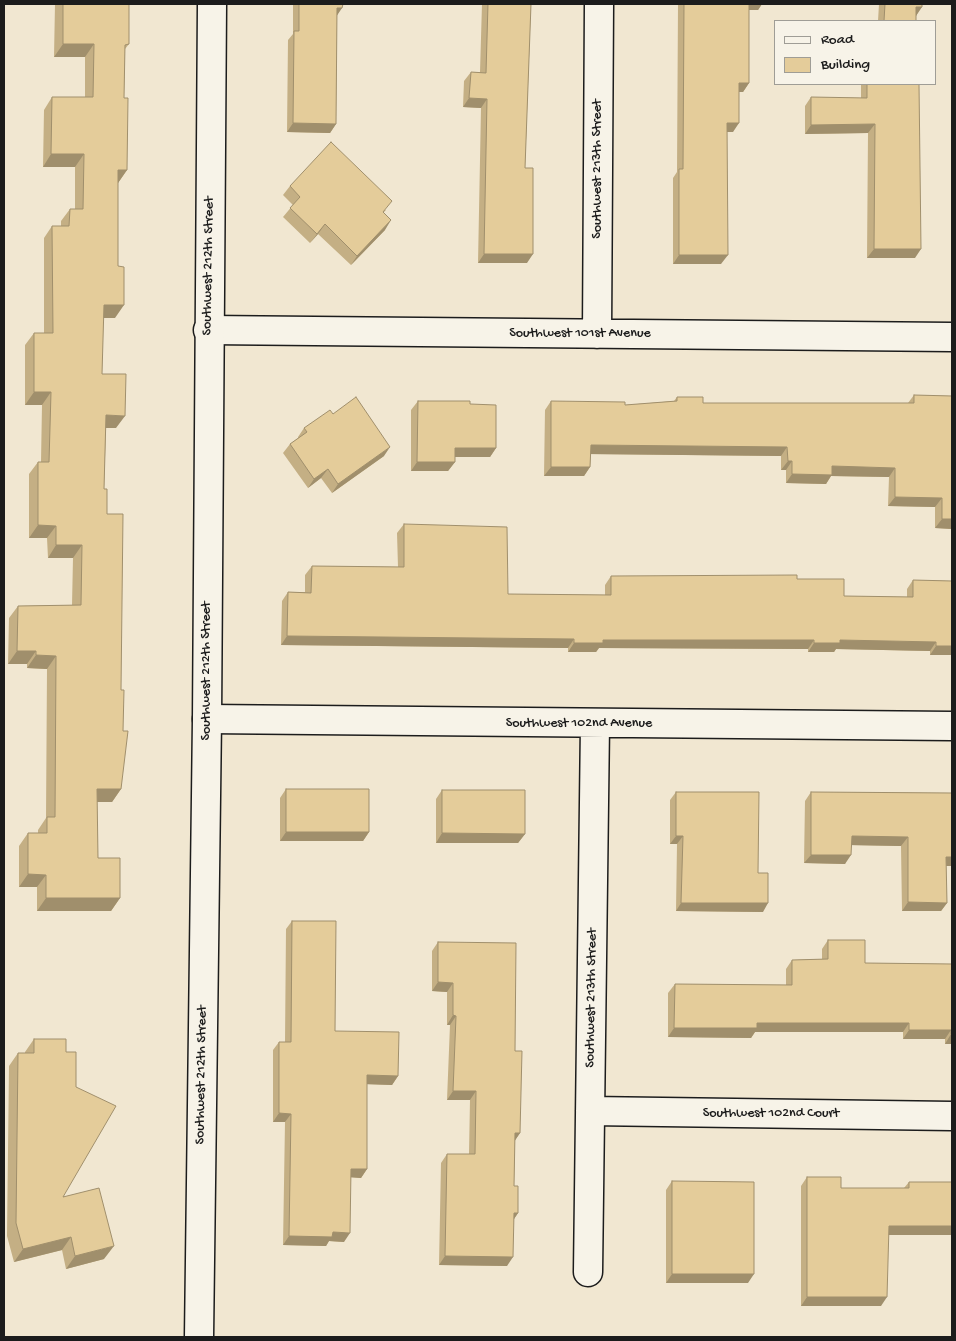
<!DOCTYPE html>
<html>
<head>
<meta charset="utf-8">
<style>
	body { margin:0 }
	#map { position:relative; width:956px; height:1341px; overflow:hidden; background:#f1e7d1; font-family:"Gochi Hand",sans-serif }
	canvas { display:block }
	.frame { position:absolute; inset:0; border:5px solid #1c1c1c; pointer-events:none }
	.legend { position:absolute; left:774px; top:20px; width:162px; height:65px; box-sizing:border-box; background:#f7f3e8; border:1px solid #9f9d96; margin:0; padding:6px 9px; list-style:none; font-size:15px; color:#1c1c1c }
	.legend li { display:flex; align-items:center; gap:10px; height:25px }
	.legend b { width:25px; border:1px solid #9f9d96 }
</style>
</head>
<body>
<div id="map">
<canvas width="956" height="1341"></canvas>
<div class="frame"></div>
<ul class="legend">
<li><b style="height:6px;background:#f7f3e8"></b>Road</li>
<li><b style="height:14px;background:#e4cc9a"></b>Building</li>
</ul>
</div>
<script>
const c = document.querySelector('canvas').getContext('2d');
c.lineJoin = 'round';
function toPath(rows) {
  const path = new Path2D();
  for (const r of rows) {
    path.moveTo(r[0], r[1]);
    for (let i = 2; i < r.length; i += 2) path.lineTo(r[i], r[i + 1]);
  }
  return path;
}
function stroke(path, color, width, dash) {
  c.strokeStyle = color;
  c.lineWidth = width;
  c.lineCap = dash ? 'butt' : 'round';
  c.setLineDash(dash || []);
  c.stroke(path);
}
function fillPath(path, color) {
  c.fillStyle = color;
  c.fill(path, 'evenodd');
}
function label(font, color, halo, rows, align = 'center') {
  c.font = font + ' "Gochi Hand",sans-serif';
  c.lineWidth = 4.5;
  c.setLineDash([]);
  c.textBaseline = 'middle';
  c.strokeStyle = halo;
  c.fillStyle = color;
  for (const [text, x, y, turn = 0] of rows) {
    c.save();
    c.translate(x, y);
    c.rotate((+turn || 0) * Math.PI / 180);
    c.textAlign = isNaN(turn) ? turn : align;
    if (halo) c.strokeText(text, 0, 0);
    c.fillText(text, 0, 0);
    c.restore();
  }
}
const street = toPath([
	[208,330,952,337],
	[597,334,599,4],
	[207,719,952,726],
	[590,1111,952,1116],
	[588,1272,595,724]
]);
const secondary = toPath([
	[199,1337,207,719,212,4]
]);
const wall = toPath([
	[55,4,129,4,129,44,125,49,124,98,127,170,118,183,115,318,103,318,102,374,116,428,106,428,104,489,107,514,121,789,112,802,97,802,98,858,120,898,111,911,37,911,37,887,19,887,19,846,28,833,38,833,38,830,46,818,47,669,27,668,27,664,8,664,9,618,18,606,72,605,73,558,48,558,47,538,29,538,29,474,38,462,41,462,42,405,25,405,25,345,34,333,44,333,44,238,52,226,61,226,61,221,70,209,75,209,75,167,43,167,44,110,52,97,85,97,85,57,54,57],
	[293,4,343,4,337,15,336,124,330,133,287,132,288,40,293,34],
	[482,4,531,4,525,168,527,263,478,263,481,108,463,107,464,81,471,72,480,72],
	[678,4,762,4,758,10,749,10,749,83,743,92,739,92,733,132,727,132,721,264,673,264,673,178,677,172],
	[879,4,922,4,916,16,916,21,878,21],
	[861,84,919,84,915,258,867,258,868,133,805,134,805,106,811,97,861,98],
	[290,186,386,210,383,213,385,230,351,265,318,234,310,243,283,217,293,205,283,195],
	[914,395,952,396,952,529,935,528,935,507,888,506,889,477,831,476,826,484,786,483,786,470,781,470,781,456,591,454,590,467,584,476,544,476,545,410,551,401,625,405,674,401,677,397,703,403,908,403],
	[418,401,470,404,496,448,490,457,455,457,455,462,448,471,411,471,411,410],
	[333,414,384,456,332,493,321,478,308,488,283,453,290,444,298,438,298,437,304,428],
	[404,524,508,594,605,595,605,585,611,576,797,579,844,596,907,597,907,589,913,580,952,581,952,655,930,655,930,651,836,649,834,652,808,652,808,649,599,648,596,652,568,652,568,648,281,645,282,601,288,592,305,592,305,575,312,566,398,567,397,533],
	[286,789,369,832,363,841,280,841,280,798],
	[442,790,525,834,518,843,436,843,436,799],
	[676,792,758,873,763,912,676,911,677,844,670,844,670,800],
	[811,792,952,793,952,866,946,866,947,903,941,911,902,911,901,846,852,845,845,864,804,863,805,801],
	[292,921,335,1031,398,1076,392,1085,367,1084,367,1169,361,1178,351,1177,344,1242,329,1241,326,1246,283,1245,285,1122,273,1122,273,1050,279,1042,285,1042,286,929],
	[828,940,865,963,952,964,952,1044,945,1044,945,1039,903,1039,903,1032,755,1032,751,1038,668,1037,668,993,675,984,786,985,786,969,792,960,822,959,822,949],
	[438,942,515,1051,520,1133,515,1140,514,1186,518,1213,514,1219,507,1266,439,1265,441,1163,447,1154,469,1154,470,1100,447,1100,450,1025,447,1025,447,992,432,991,432,951],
	[34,1039,63,1197,104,1259,66,1269,62,1250,14,1262,7,1236,9,1066,18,1053,25,1053,25,1052],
	[807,1177,841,1188,904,1188,909,1182,952,1182,952,1235,888,1235,881,1306,801,1306,801,1186],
	[672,1181,748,1283,666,1283,666,1190]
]);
const shadedWall = toPath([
	[747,4,762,4,758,10,743,10],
	[916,7,922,7,916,16],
	[337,8,342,8,336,17],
	[63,44,94,44,85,57,54,57],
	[739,83,749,83,743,92,733,92],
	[469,98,487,99,481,108,463,107],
	[293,123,336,124,330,133,287,132],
	[727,123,739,123,733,132,721,132],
	[875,124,868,133,805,134,811,125],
	[51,154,84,154,75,167,43,167],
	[118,170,127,170,118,183],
	[391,220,385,230,351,265,357,256],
	[325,224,318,234,310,243,317,234],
	[874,249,921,249,915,258,867,258],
	[484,254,533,254,527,263,478,263],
	[679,255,728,255,721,264,673,264],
	[104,305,124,305,115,318,95,318],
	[34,392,51,392,42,405,25,405],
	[106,415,125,416,116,428,97,428],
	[591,445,787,447,781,456,584,454],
	[390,447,384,456,332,493,338,484],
	[455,448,496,448,490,457,449,457],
	[788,461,792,461,786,470,781,470],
	[417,462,455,462,448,471,411,471],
	[832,466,895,468,889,477,831,476,826,484,786,483,792,474],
	[551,467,590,467,584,476,544,476],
	[328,469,321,478,308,488,314,479],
	[895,497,942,498,935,507,888,506],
	[942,519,952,519,952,529,935,528],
	[38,525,56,526,47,538,29,538],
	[56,545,82,545,73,558,48,558],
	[287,636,574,639,568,648,281,645],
	[603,640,814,640,808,649,599,648,596,652,568,652,574,643],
	[840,640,936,642,930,651,836,649,834,652,808,652,814,643],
	[936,646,952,646,952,655,930,655],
	[17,651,36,651,27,664,8,664],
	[36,655,56,656,47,669,27,668],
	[97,789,121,789,112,802,88,802],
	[286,832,369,832,363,841,280,841],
	[442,833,525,834,518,843,436,843],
	[676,836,683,836,677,844,670,844],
	[852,836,908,837,901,846,845,845],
	[811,855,851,855,845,864,804,863],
	[946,857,952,857,952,866,940,866],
	[28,874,46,875,37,887,19,887],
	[46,898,120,898,111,911,37,911],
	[908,902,947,903,941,911,902,911],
	[681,903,768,903,763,912,676,911],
	[438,982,453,983,447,992,432,991],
	[453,1015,456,1016,450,1025,447,1025],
	[757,1023,909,1023,903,1032,755,1032,751,1038,668,1037,674,1028],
	[909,1030,951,1030,945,1039,903,1039],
	[951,1034,952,1034,952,1044,945,1044],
	[367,1075,398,1076,392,1085,361,1084],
	[453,1091,476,1091,470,1100,447,1100],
	[279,1113,291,1114,285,1122,273,1122],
	[515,1133,520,1133,514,1142],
	[351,1169,367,1169,361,1178,345,1177],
	[514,1213,518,1213,512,1222],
	[889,1226,952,1226,952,1235,882,1235],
	[333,1232,350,1233,344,1242,329,1241,326,1246,283,1245,289,1236],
	[71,1237,62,1250,14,1262,23,1249],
	[114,1246,104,1259,66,1269,75,1256],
	[445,1256,513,1257,507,1266,439,1265],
	[672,1274,754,1274,748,1283,666,1283],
	[807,1297,887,1297,881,1306,801,1306]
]);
const building = toPath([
	[63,4,129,4,129,44,125,45,124,98,128,98,127,170,118,170,118,266,124,267,124,305,104,305,102,374,126,374,125,416,106,415,104,489,107,489,107,514,123,514,121,690,124,690,123,731,128,731,121,789,97,789,98,858,120,858,120,898,46,898,46,875,28,874,28,833,47,833,47,817,55,817,56,656,36,655,36,651,17,651,18,606,81,605,82,545,56,545,56,526,38,525,38,462,49,462,51,392,34,392,34,333,53,333,52,226,69,226,70,209,83,209,84,154,51,154,52,97,93,97,94,44,63,44,63,4],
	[299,4,343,4,342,8,337,8,336,124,293,123,294,31,299,31,299,4],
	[488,4,531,4,525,168,533,168,533,254,484,254,487,99,469,98,471,72,486,73,488,4],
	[684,4,749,4,749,83,739,83,739,123,727,123,728,255,679,255,679,169,683,169,684,4],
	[885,4,922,4,922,7,916,7,916,21,884,21,885,4],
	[867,84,919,84,921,249,874,249,875,124,811,125,811,97,867,98,867,84],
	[331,142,392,201,383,212,391,220,357,256,325,224,317,234,290,208,300,197,290,186,331,142],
	[914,395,952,396,952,519,942,519,942,498,895,497,895,468,832,466,832,475,792,474,792,461,788,461,787,447,591,445,590,467,551,467,551,401,625,402,625,405,677,401,677,397,703,397,703,403,914,403,914,395],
	[356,397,390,447,338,484,328,469,314,479,290,444,307,432,304,428,330,410,333,414,356,397],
	[418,401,470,401,470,404,496,405,496,448,455,448,455,462,417,462,418,401],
	[404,524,507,527,508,594,611,595,611,576,797,575,797,579,844,579,844,596,913,597,913,580,952,581,952,646,936,646,936,642,840,640,840,643,814,643,814,640,603,640,603,643,574,643,574,639,287,636,288,592,311,593,312,566,404,567,404,524],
	[286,789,369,789,369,832,286,832,286,789],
	[442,790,525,790,525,834,442,833,442,790],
	[676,792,759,792,758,873,768,873,768,903,681,903,683,836,676,836,676,792],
	[811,792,952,793,952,857,946,857,947,903,908,902,908,837,852,836,851,855,811,855,811,792],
	[292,921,336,921,335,1031,399,1032,398,1076,367,1075,367,1169,351,1169,350,1233,333,1232,332,1237,289,1236,291,1114,279,1113,279,1042,291,1042,292,921],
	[828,940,865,940,865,963,952,964,952,1034,951,1034,951,1030,909,1030,909,1023,757,1023,757,1028,674,1028,675,984,792,985,792,960,828,959,828,940],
	[438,942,516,943,515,1051,522,1051,520,1133,515,1133,514,1186,518,1186,518,1213,514,1213,513,1257,445,1256,447,1154,475,1154,476,1091,453,1091,456,1016,453,1015,453,983,438,982,438,942],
	[34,1039,66,1039,66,1052,76,1052,76,1087,116,1106,63,1197,99,1188,114,1246,75,1256,71,1237,23,1249,16,1223,18,1053,34,1053,34,1039],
	[807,1177,841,1177,841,1188,909,1188,909,1182,952,1182,952,1226,889,1226,887,1297,807,1297,807,1177],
	[672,1181,754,1182,754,1274,672,1274,672,1181]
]);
const streetNames = [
	["Southwest 213th Street",598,169,-90],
	["Southwest 212th Street",209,266,-89],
	["Southwest 101st Avenue",580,334],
	["Southwest 212th Street",207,671,-90],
	["Southwest 102nd Avenue",579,724],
	["Southwest 213th Street",592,998,-89],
	["Southwest 212th Street",202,1075,-89],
	["Southwest 102nd Court",771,1114]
];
stroke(street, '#1c1c1c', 31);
stroke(secondary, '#1c1c1c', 31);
stroke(street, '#f7f3e8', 28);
stroke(secondary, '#f7f3e8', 28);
fillPath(wall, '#c4af84');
fillPath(shadedWall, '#a08f6c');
fillPath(building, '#e4cc9a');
stroke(building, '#a08f6c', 1);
label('14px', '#1c1c1c', '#f7f3e8', streetNames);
</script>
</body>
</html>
